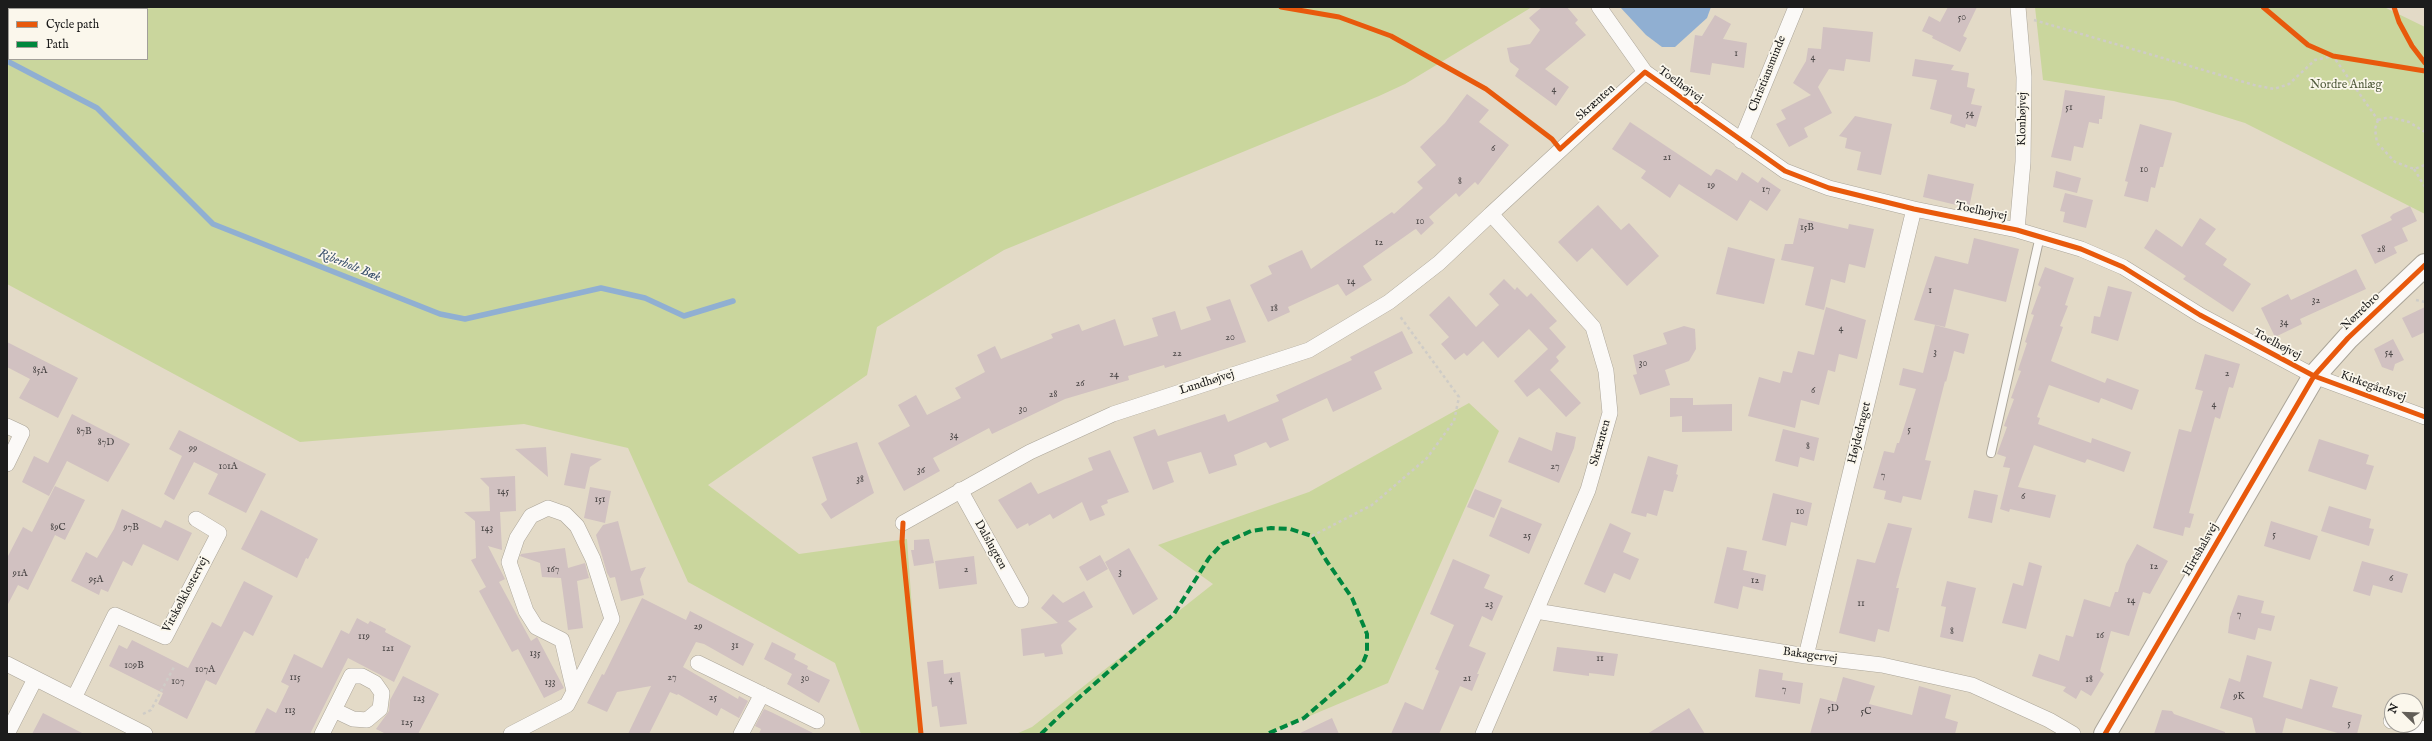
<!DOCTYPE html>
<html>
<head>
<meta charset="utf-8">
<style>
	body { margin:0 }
	#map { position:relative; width:2432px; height:741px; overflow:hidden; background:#e3dac7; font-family:"IM FELL English",serif }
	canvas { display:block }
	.frame { position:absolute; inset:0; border:8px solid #1c1c1c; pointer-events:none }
	.legend { position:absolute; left:8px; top:8px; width:140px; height:52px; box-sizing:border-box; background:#fbf7ec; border:1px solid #a29f99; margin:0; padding:5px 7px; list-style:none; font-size:12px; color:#1c1c1c }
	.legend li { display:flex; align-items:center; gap:8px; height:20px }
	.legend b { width:20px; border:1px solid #a29f99 }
	.north { position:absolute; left:2384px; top:693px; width:40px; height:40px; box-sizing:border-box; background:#fbf7ec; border:1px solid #a29f99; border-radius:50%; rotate:293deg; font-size:11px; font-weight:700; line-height:16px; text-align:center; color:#1c1c1c }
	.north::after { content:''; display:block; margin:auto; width:14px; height:18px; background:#625e58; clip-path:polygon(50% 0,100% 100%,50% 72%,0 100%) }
</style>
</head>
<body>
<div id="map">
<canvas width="2432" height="741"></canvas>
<div class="frame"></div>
<ul class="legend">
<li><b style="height:5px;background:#e8590c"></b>Cycle path</li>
<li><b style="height:5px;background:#00873e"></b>Path</li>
</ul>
<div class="north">N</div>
</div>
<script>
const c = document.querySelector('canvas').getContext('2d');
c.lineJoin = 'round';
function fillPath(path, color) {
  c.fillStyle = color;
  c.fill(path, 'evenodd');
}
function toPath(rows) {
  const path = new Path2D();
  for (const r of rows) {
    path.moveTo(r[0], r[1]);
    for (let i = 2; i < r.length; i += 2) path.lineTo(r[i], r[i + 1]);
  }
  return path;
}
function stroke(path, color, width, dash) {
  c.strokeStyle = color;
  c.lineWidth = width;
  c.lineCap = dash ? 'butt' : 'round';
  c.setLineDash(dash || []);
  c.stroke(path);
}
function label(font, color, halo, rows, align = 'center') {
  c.font = font + ' "IM FELL English",serif';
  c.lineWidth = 3.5;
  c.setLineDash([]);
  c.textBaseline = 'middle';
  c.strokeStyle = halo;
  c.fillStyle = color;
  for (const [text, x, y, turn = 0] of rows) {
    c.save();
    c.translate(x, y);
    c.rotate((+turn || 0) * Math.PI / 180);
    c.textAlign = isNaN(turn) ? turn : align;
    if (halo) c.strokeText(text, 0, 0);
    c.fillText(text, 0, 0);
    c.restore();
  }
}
const green = toPath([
	[7,7,1532,7,1405,84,1379,96,1004,250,877,327,867,375,708,485,799,554,907,539,921,734,861,734,835,663,688,582,628,448,524,424,300,442,7,284],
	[9,9,147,9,147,59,9,59],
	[2035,7,2384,7,2425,27,2425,214,2245,123,2174,101,2043,80],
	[1469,403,1499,431,1388,683,1267,734,1016,734,1032,727,1213,584,1158,545,1309,492]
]);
const water = toPath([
	[1620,7,1711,7,1707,18,1675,47,1662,47,1646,35]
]);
const stream = toPath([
	[7,61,97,108,213,224,440,314,465,319,601,288,645,298,684,316,733,301]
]);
const building = toPath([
	[1542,7,1567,7,1578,20,1575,23,1586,35,1545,69,1569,87,1556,106,1515,76,1519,69,1510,62,1507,48,1530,44,1540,30,1529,18],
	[1948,7,1977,7,1963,36,1967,38,1960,52,1932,38,1933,36,1922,31,1929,16,1940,22],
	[1715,15,1731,24,1723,39,1747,43,1744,68,1712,63,1710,75,1690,72,1695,35,1702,36],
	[1823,27,1873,32,1870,62,1846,59,1844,71,1829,69,1818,87,1832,113,1804,128,1808,137,1789,147,1776,124,1786,119,1781,110,1811,95,1793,83,1806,61,1808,48,1821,49],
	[1915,59,1954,65,1951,70,1969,73,1967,87,1975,89,1971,104,1982,106,1976,127,1966,124,1965,128,1950,123,1952,115,1930,109,1937,80,1912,76],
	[2065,90,2105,96,2102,119,2099,119,2099,124,2089,122,2083,148,2074,146,2071,161,2051,157,2061,116],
	[1467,94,1489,110,1479,122,1509,145,1478,185,1475,182,1459,197,1456,193,1429,217,1434,223,1421,235,1416,229,1414,230,1363,266,1372,280,1346,296,1338,284,1288,307,1290,312,1268,322,1250,285,1272,274,1268,266,1302,250,1311,269,1392,212,1394,214,1423,188,1417,182,1436,165,1420,147,1445,123],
	[1855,116,1892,124,1881,175,1857,170,1861,152,1845,148,1847,138,1839,136],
	[1630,122,1711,176,1716,169,1720,170,1737,181,1742,172,1758,183,1762,177,1781,190,1767,211,1750,200,1737,221,1679,184,1670,198,1641,178,1646,171,1612,149],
	[2140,124,2172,133,2163,167,2160,167,2155,188,2151,187,2148,202,2124,196,2128,182,2125,181],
	[2056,171,2081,178,2077,193,2053,187],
	[1928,174,1974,184,1969,208,1923,197],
	[2065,193,2093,200,2086,228,2063,222,2065,212,2060,211],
	[1598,205,1621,230,1629,223,1659,256,1627,286,1592,248,1577,262,1558,242],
	[2410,206,2417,221,2402,228,2408,241,2394,247,2397,253,2375,264,2361,235,2392,220,2390,217,2393,214],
	[1799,218,1848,229,1849,224,1874,229,1865,268,1849,264,1845,283,1831,279,1824,310,1805,305,1814,267,1781,260,1785,244,1793,244],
	[2200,218,2216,229,2205,244,2227,259,2223,265,2251,284,2233,312,2183,279,2186,276,2144,248,2156,229,2182,247],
	[1974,238,2019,249,2006,302,1954,289,1945,327,1914,320,1935,256,1968,264],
	[1728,247,1775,259,1764,304,1716,294],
	[2045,267,2074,278,2065,305,2068,306,2060,326,2063,327,2051,361,2105,383,2107,378,2139,390,2132,410,2101,398,2099,403,2049,385,2037,417,2040,418,2038,424,2091,443,2092,438,2131,452,2124,472,2087,459,2085,463,2034,445,2018,487,2056,495,2050,518,2010,509,2009,512,2000,509,2010,468,2003,467,2006,457,1997,454,2007,427,2004,426,2014,399,2011,398,2021,371,2018,370,2027,343,2025,342,2034,315,2031,314,2041,287,2038,285],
	[2356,269,2366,289,2300,319,2302,324,2275,337,2261,308,2288,294,2291,300],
	[1504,279,1515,290,1517,287,1527,297,1531,293,1557,321,1549,328,1566,347,1556,357,1559,361,1550,370,1581,403,1566,417,1539,388,1527,397,1514,381,1548,349,1529,329,1498,358,1483,341,1467,356,1464,353,1455,360,1441,344,1449,337,1429,315,1449,296,1476,327,1499,305,1489,294],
	[2108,286,2132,292,2118,341,2091,333,2094,316,2100,317],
	[1230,299,1246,342,1165,368,1164,365,1128,376,1129,380,1065,399,992,434,989,428,933,458,940,471,904,491,878,443,910,426,898,405,916,395,927,415,961,398,955,388,985,372,977,355,995,346,1001,359,1053,338,1051,334,1079,324,1082,331,1115,319,1124,346,1158,336,1152,318,1175,311,1181,330,1211,320,1206,307],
	[1826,307,1866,320,1857,359,1839,354,1835,372,1828,370,1819,405,1801,400,1795,428,1748,416,1759,377,1780,383,1783,371,1792,373,1798,351,1814,355],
	[2425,307,2425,332,2412,338,2402,318],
	[1935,325,1969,334,1964,354,1954,351,1946,382,1945,381,1925,460,1931,461,1921,500,1903,496,1901,503,1884,499,1886,491,1873,488,1884,451,1894,453,1897,443,1899,443,1916,389,1899,385,1903,368,1923,373],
	[1684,326,1695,329,1696,349,1689,361,1665,370,1670,385,1640,395,1633,375,1637,374,1633,355,1667,344,1663,333],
	[1402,331,1413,353,1374,372,1382,389,1333,412,1327,398,1282,419,1289,440,1270,448,1266,442,1234,455,1237,465,1209,474,1201,452,1167,462,1174,482,1153,490,1133,437,1155,429,1158,436,1225,414,1228,422,1279,401,1276,395,1352,360,1350,357],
	[2393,339,2404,360,2395,364,2393,371,2382,367,2374,349],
	[7,342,78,378,58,418,19,398,30,379,7,367],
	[2205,354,2240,364,2233,388,2229,387,2220,419,2215,417,2189,513,2194,514,2190,528,2185,527,2183,536,2153,528,2179,429,2191,432,2203,391,2195,389],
	[1670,398,1693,398,1693,405,1732,404,1732,431,1682,432,1682,416,1670,417],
	[72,414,130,444,108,482,67,461,49,496,22,482,34,456,48,463],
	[1783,429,1819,438,1814,461,1800,457,1798,467,1775,461],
	[179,430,266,474,246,513,208,494,218,474,194,462,174,500,164,494,182,456,169,449],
	[1556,432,1576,437,1574,448,1559,483,1508,462,1519,437,1552,451],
	[2319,439,2369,455,2366,464,2374,466,2366,490,2308,471],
	[857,442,874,493,831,519,821,504,827,500,812,457],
	[546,447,548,477,515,449],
	[1110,450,1129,492,1107,500,1108,503,1101,506,1105,515,1090,521,1082,502,1053,519,1050,514,1029,526,1028,523,1017,529,998,500,1031,482,1038,494,1093,470,1088,458],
	[571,453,602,459,590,467,585,489,564,485],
	[1648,456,1678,465,1676,474,1678,475,1673,492,1664,490,1657,516,1647,513,1646,517,1631,513],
	[515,476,516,511,500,512,502,550,488,546,505,579,499,582,531,641,537,637,564,688,544,698,518,649,512,652,479,591,486,587,471,560,476,558,475,521,464,512,490,511,489,487,480,478],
	[55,486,85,500,65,540,55,535,28,590,18,585,7,606,7,558,23,527,32,532],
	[590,487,611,491,605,523,584,518],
	[1475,489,1502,500,1494,518,1467,507],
	[1974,490,1998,495,1992,523,1968,518],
	[1773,493,1812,503,1807,526,1791,522,1786,546,1762,540],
	[2329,506,2371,519,2369,528,2374,529,2369,546,2321,531],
	[1501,507,1542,524,1529,554,1489,536],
	[122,509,161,528,165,520,192,533,178,561,143,544,132,566,123,561,108,592,101,589,99,595,71,581,86,552,97,558,114,529],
	[261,510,318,539,308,559,306,558,297,578,241,549],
	[618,521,631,571,646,567,640,579,644,595,621,601,615,577,610,578,607,573,596,535,603,525],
	[2271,521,2318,536,2310,560,2264,546],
	[1610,523,1631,533,1623,552,1639,559,1630,580,1614,573,1605,593,1584,584],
	[1888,523,1912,528,1896,588,1899,588,1889,632,1878,629,1875,642,1839,633,1857,559,1875,563],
	[929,539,934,563,914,566,911,550,914,550,914,540],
	[2137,544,2168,561,2150,594,2143,592,2129,636,2111,631,2100,671,2104,674,2091,696,2081,690,2076,699,2063,691,2066,687,2032,676,2039,654,2059,661,2066,635,2073,637,2084,599,2110,607,2115,592,2118,592,2126,564],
	[1727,547,1747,551,1743,570,1766,575,1763,591,1743,586,1738,609,1714,603],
	[565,548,568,568,585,563,589,578,577,581,583,628,568,630,561,578,542,577,540,563,520,556,521,554],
	[1129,548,1158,599,1133,615,1105,562],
	[1100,555,1108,569,1087,581,1079,567],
	[974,556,977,584,939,589,935,561],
	[1453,559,1490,575,1484,588,1503,596,1492,621,1482,616,1469,646,1486,653,1477,674,1479,674,1472,691,1460,686,1439,734,1391,734,1405,702,1423,710,1439,671,1435,669,1454,625,1430,614],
	[2362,561,2408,574,2402,593,2373,585,2370,596,2353,591],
	[2029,562,2042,566,2026,629,2002,623,2013,583,2023,586],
	[244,581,273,596,253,636,244,631,216,685,206,680,187,719,158,704,163,693,109,666,119,645,127,649,132,640,188,668,212,622,221,627],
	[1947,581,1976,588,1963,642,1940,637,1946,607,1941,606],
	[1084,591,1093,607,1068,621,1077,629,1061,645,1063,654,1045,657,1044,653,1023,656,1021,629,1058,623,1041,608,1053,594,1063,603],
	[2238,595,2264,601,2261,613,2275,616,2271,631,2258,628,2255,640,2228,633,2230,617],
	[642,598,686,620,690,611,754,644,743,666,704,644,696,642,683,667,738,699,739,696,748,701,739,718,721,708,717,716,678,694,677,695,670,692,649,734,628,734,651,686,617,692,607,712,587,703,602,674,604,675],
	[357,618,368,624,370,621,386,629,385,632,411,646,394,682,348,658,310,734,254,734,267,708,276,713,289,686,281,682,294,654,322,668,341,630,349,634],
	[772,642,796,654,794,659,808,666,807,669,830,680,819,703,787,684,792,674,764,659],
	[1557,647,1618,654,1614,676,1589,673,1589,676,1553,671],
	[2247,655,2272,662,2263,697,2302,709,2310,679,2338,687,2332,707,2362,715,2357,734,2341,734,2286,718,2282,734,2256,734,2252,718,2220,708,2229,678,2240,682],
	[943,660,944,674,960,672,967,724,940,727,937,706,932,707,927,662],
	[1759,669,1783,673,1782,680,1803,683,1800,704,1755,697],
	[403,676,439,694,418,734,386,734,376,729,389,711,390,700],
	[1843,677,1875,686,1869,704,1912,715,1919,686,1951,695,1945,718,1958,722,1955,734,1810,734,1820,698,1836,702],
	[1689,708,1705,734,1647,734],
	[764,709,773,713,815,734,759,734,761,729,755,726],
	[2162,710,2172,711,2174,714,2225,732,2225,734,2154,734],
	[43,713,84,734,32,734],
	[1332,718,1339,734,1298,734]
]);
const path = toPath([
	[2034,20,2254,85,2274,89,2289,84,2315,60,2333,56,2378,120],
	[2378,120,2375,129,2377,143,2395,162,2414,169,2425,165],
	[2378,120,2389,117,2409,122,2425,132],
	[2414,169,2425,187],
	[2416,300,2425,302],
	[1312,536,1372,505,1427,458,1454,421,1459,397,1399,315],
	[143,714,151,710,174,667]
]);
const lane = toPath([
	[1991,453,2040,236]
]);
const street = toPath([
	[1599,7,1645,72,1785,171,1829,188,1914,209,2017,230,2081,249,2123,267,2200,315,2314,376,2425,417],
	[1741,141,1796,7],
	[2017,230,2023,162,2024,77,2018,7],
	[7,426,22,433,7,464],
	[960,490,1021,600],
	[903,523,1030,452,1113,414,1309,350,1389,302,1439,263,1491,214],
	[1536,611,1806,656,1882,665,1972,685,2049,720,2073,734],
	[1806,656,1914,209],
	[698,663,817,721],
	[7,664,145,734],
	[74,698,115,615,165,637,219,533,196,519],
	[2391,721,2392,721],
	[2407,725,2425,729],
	[7,734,35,679],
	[322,734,351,676,362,676,375,683,382,693,380,709,367,720,353,719,334,710],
	[511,734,567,705,612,619,593,559,577,526,565,514,548,508,531,516,517,538,509,562,526,611,536,627,562,640,574,691],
	[741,734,762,694],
	[1483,734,1588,490,1610,413,1606,371,1593,327,1491,214,1645,72]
]);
const secondary = toPath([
	[2105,734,2314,376,2348,338,2425,265]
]);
const quiet = toPath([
	[1041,734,1074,702,1174,614,1209,558,1222,544,1251,531,1271,528,1290,529,1312,536,1326,560,1352,598,1367,634,1367,653,1362,665,1348,680,1304,718,1267,734]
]);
const cycleway = toPath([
	[1281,7,1339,17,1391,36,1486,89,1552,139,1560,149,1645,72,1785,171,1829,188,1914,209,2017,230,2081,249,2123,267,2200,315,2314,376,2425,417],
	[2263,7,2308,45,2333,56,2425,71],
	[2394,7,2399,22,2412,46,2425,63],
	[903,523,902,542,921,734],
	[2105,734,2314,376,2348,338,2425,265]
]);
const numberNames = [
	["50",1962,18],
	["1",1736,54],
	["4",1813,58],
	["4",1554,90],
	["51",2069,108],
	["54",1970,114],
	["6",1493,149],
	["21",1667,158],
	["10",2144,170],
	["8",1460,182],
	["19",1711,186],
	["17",1766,190],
	["10",1420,222],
	["15B",1807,228],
	["12",1379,243],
	["28",2381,250],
	["14",1351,282],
	["1",1930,291],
	["32",2316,301],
	["18",1274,309],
	["34",2284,323],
	["4",1841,329],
	["20",1230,338],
	["3",1935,353],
	["54",2389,353],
	["22",1177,354],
	["30",1643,364],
	["85A",40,371],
	["2",2227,374],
	["24",1114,375],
	["26",1080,384],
	["6",1813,391],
	["28",1053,395],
	["4",2214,405],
	["30",1023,410],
	["5",1909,430],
	["87B",84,432],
	["34",954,436],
	["87D",106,443],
	["8",1808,447],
	["99",193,449],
	["101A",228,467],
	["27",1555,467],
	["36",921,471],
	["7",1883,476],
	["38",860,480],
	["145",503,492],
	["6",2023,497],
	["151",600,500],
	["10",1800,512],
	["89C",58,528],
	["97B",131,528],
	["143",487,529],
	["5",2274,535],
	["25",1527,536],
	["12",2154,567],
	["167",553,570],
	["2",966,570],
	["3",1120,573],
	["91A",20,574],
	["6",2391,579],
	["95A",96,580],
	["12",1755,581],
	["14",2131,601],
	["11",1861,604],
	["23",1489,605],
	["7",2239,615],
	["29",698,627],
	["8",1952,632],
	["16",2100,636],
	["119",364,637],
	["31",735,646],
	["121",388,649],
	["135",535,654],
	["11",1600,659],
	["109B",134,666],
	["107A",205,670],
	["115",295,678],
	["27",672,678],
	["30",805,679],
	["21",1467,679],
	["4",951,680],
	["18",2089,680],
	["107",178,682],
	["133",550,683],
	["7",1784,690],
	["9K",2239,697],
	["25",713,698],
	["123",419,699],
	["5D",1833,709],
	["113",290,711],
	["5C",1866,712],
	["125",407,723],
	["5",2349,724]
];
const streetNames = [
	["Christiansminde",1768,74,-68],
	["Toelhøjvej",1680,85,36],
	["Skrænten",1596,103,-42],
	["Klonhøjvej",2023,119,-89],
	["Toelhøjvej",1981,212,12],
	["Nørrebro",2361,312,-44],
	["Toelhøjvej",2277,345,28],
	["Lundhøjvej",1207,383,-18],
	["Kirkegårdsvej",2373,387,20],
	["Højdedraget",1860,433,-76],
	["Skrænten",1601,443,-74],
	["Dalslugten",990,545,61],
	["Hirtshalsvej",2201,550,-60],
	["Vitskølklostervej",186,595,-62],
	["Bakagervej",1810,656,8]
];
const parkNames = [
	["Nordre Anlæg",2346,86]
];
const waterNames = [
	["Riberholt Bæk",349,266,22]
];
fillPath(green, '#cad69d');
fillPath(water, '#90afd2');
stroke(stream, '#90afd2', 5.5);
fillPath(building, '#d1c1c1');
stroke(lane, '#aba599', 10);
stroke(street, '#aba599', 16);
stroke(secondary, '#aba599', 24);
stroke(path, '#cfccc7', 2.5, [3, 3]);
stroke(lane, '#fbf9f7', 8);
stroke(street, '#fbf9f7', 15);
stroke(secondary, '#fbf9f7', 22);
stroke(quiet, '#00873e', 4, [8, 4]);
stroke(cycleway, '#e8590c', 5);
label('10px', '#494545', null, numberNames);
label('12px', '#1c1c1c', '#fbf7ec', streetNames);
label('12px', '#525c3d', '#fbf7ec', parkNames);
label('italic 13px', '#405670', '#fbf7ec', waterNames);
</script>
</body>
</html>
